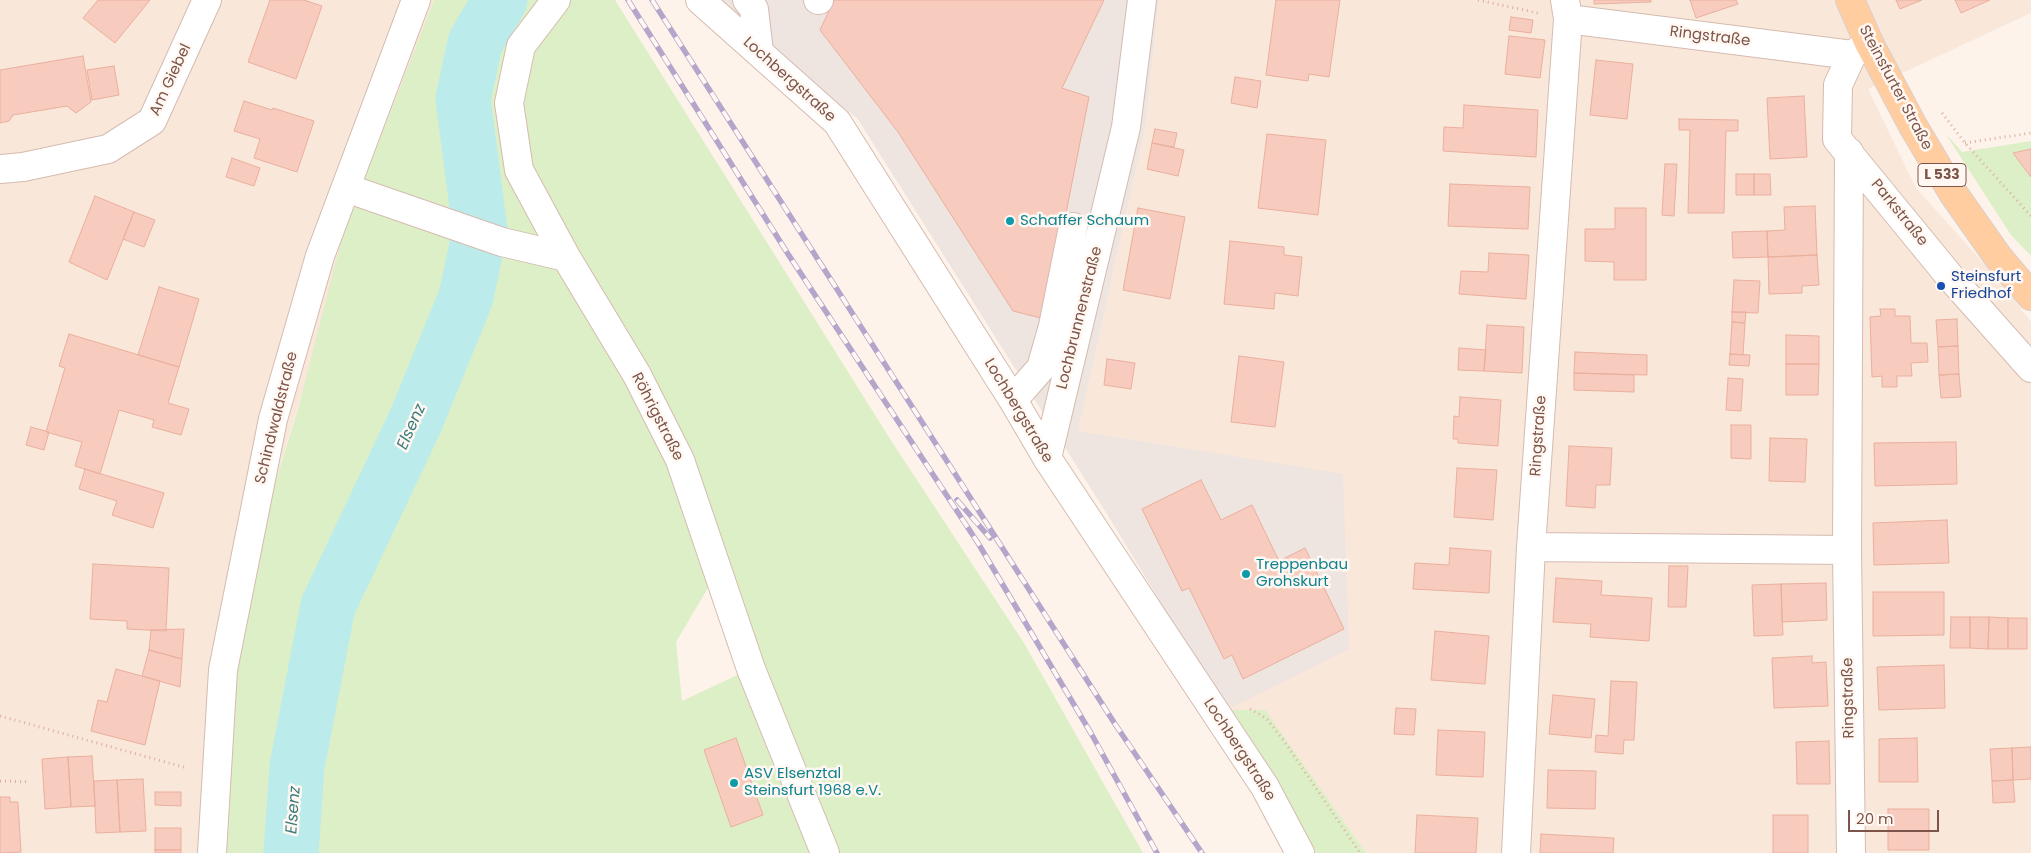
<!DOCTYPE html>
<html>
<head>
<meta charset="utf-8">
<style>
	body { margin:0 }
	#map { position:relative; width:2031px; height:853px; overflow:hidden; background:#fef3ea; font-family:Poppins,sans-serif }
	canvas { display:block }
	.scale { position:absolute; left:1848px; top:810px; width:91px; height:22px; box-sizing:border-box; border:2px solid #7d5449; border-top:0; padding-left:6px; font-size:15px; line-height:18px; white-space:nowrap; color:#7d5449; -webkit-text-stroke:4px #fff8f2; paint-order:stroke }
</style>
</head>
<body>
<div id="map">
<canvas width="2031" height="853"></canvas>
<div class="scale">20 m</div>
</div>
<script>
const c = document.querySelector('canvas').getContext('2d');
c.lineJoin = 'round';
function fillPath(path, color) {
  c.fillStyle = color;
  c.fill(path, 'evenodd');
}
function toPath(rows) {
  const path = new Path2D();
  for (const r of rows) {
    path.moveTo(r[0], r[1]);
    for (let i = 2; i < r.length; i += 2) path.lineTo(r[i], r[i + 1]);
  }
  return path;
}
function stroke(path, color, width, dash) {
  c.strokeStyle = color;
  c.lineWidth = width;
  c.lineCap = dash ? 'butt' : 'round';
  c.setLineDash(dash || []);
  c.stroke(path);
}
function label(font, color, halo, rows, align = 'center') {
  c.font = font + ' Poppins,sans-serif';
  c.lineWidth = 5;
  c.setLineDash([]);
  c.textBaseline = 'middle';
  c.strokeStyle = halo;
  c.fillStyle = color;
  for (const [text, x, y, turn = 0] of rows) {
    c.save();
    c.translate(x, y);
    c.rotate((+turn || 0) * Math.PI / 180);
    c.textAlign = isNaN(turn) ? turn : align;
    if (halo) c.strokeText(text, 0, 0);
    c.fillText(text, 0, 0);
    c.restore();
  }
}
const residential = toPath([
	[0,0,434,0,375,153,263,522,234,679,226,853,0,853],
	[1159,0,2031,0,2031,13,1868,89,1916,188,1996,277,2031,322,2031,853,1366,853,1265,711,1226,710,1078,431,1145,129]
]);
const industrial = toPath([
	[700,0,1159,0,1145,129,1078,431,1343,474,1349,649,1226,710,1107,514,857,118]
]);
const green = toPath([
	[434,0,615,0,892,442,1024,643,1143,853,226,853,234,679,263,522,298,409,343,234],
	[718,571,750,669,682,701,676,642],
	[1945,133,1962,152,2031,141,2031,256,2011,235],
	[1226,710,1265,710,1366,853,1314,853]
]);
const river = toPath([
	[291,853,297,766,328,606,416,420,466,297,480,230,463,99,475,43,500,0]
]);
const building = toPath([
	[98,0,150,0,115,43,83,18,98,0],
	[270,0,304,0,322,6,296,79,248,62,270,0],
	[834,0,1104,0,1062,88,1089,97,1045,319,1013,311,898,132,820,30,834,0],
	[1276,0,1340,0,1329,77,1309,74,1308,81,1266,75,1276,0],
	[1594,0,1651,0,1651,2,1594,4,1594,0],
	[1690,0,1736,0,1738,4,1696,18,1690,0],
	[1896,0,1922,0,1900,9,1896,0],
	[1955,0,1990,0,1961,13,1955,0],
	[1511,17,1533,20,1531,33,1509,30,1511,17],
	[1509,36,1545,40,1540,78,1505,74,1509,36],
	[83,56,91,102,76,113,67,106,13,115,9,121,0,123,0,70,83,56],
	[1596,60,1633,64,1627,119,1590,115,1596,60],
	[114,66,119,95,92,100,87,70,114,66],
	[1235,77,1261,81,1257,108,1231,103,1235,77],
	[1804,96,1807,157,1770,159,1767,98,1804,96],
	[244,101,272,110,273,108,314,121,297,172,254,158,260,139,234,131,244,101],
	[1464,105,1538,110,1536,157,1443,151,1444,127,1463,128,1464,105],
	[1679,119,1738,120,1738,131,1726,131,1724,213,1688,213,1690,130,1679,130,1679,119],
	[1155,129,1177,133,1174,147,1152,143,1155,129],
	[1267,134,1326,140,1318,215,1258,208,1267,134],
	[1152,143,1184,150,1178,176,1147,169,1152,143],
	[2031,149,2031,177,2013,153,2031,149],
	[232,158,260,168,254,186,226,177,232,158],
	[1665,164,1677,164,1674,216,1662,215,1665,164],
	[1736,174,1754,174,1754,195,1736,195,1736,174],
	[1754,174,1770,174,1771,195,1754,195,1754,174],
	[1450,184,1530,187,1528,229,1448,226,1450,184],
	[95,196,134,212,107,280,69,262,95,196],
	[1815,206,1817,255,1768,257,1767,231,1785,230,1784,207,1815,206],
	[1138,208,1185,217,1170,299,1123,290,1138,208],
	[1615,208,1646,208,1646,280,1614,280,1614,262,1585,261,1585,229,1615,229,1615,208],
	[134,212,155,220,144,247,123,239,134,212],
	[1767,231,1768,257,1733,258,1732,232,1767,231],
	[1230,241,1284,247,1284,255,1302,257,1298,296,1275,293,1274,309,1224,304,1230,241],
	[1489,253,1529,255,1526,299,1459,294,1461,271,1488,272,1489,253],
	[1817,255,1819,285,1802,286,1802,293,1769,294,1768,257,1817,255],
	[1734,280,1760,281,1758,313,1732,312,1734,280],
	[159,287,199,299,179,367,138,355,159,287],
	[1880,309,1895,309,1895,316,1910,316,1911,343,1927,343,1928,362,1911,363,1912,376,1897,376,1897,387,1882,387,1882,376,1872,377,1870,317,1881,316,1880,309],
	[1732,312,1746,312,1745,323,1732,322,1732,312],
	[1957,319,1958,346,1938,347,1936,320,1957,319],
	[1732,322,1745,323,1743,355,1730,354,1732,322],
	[1487,325,1524,327,1522,373,1484,371,1487,325],
	[69,334,179,367,168,403,189,409,181,435,152,427,154,420,119,410,100,474,75,466,82,442,46,432,65,368,59,366,69,334],
	[1786,335,1819,336,1819,364,1786,364,1786,335],
	[1958,346,1959,374,1939,375,1938,347,1958,346],
	[1459,348,1486,350,1484,371,1458,370,1459,348],
	[1575,352,1647,355,1647,375,1574,373,1575,352],
	[1730,354,1750,355,1749,366,1729,365,1730,354],
	[1239,356,1284,362,1275,427,1231,422,1239,356],
	[1107,359,1135,363,1131,389,1104,385,1107,359],
	[1786,364,1819,364,1818,395,1786,395,1786,364],
	[1574,373,1634,375,1634,392,1574,390,1574,373],
	[1959,374,1961,397,1941,398,1939,375,1959,374],
	[1728,378,1743,379,1741,411,1726,410,1728,378],
	[1460,397,1501,400,1498,446,1458,443,1458,439,1453,439,1454,416,1459,417,1460,397],
	[1731,425,1751,425,1751,459,1731,458,1731,425],
	[31,427,49,432,44,450,26,445,31,427],
	[1770,438,1807,439,1805,482,1769,481,1770,438],
	[1956,442,1957,484,1875,486,1874,443,1956,442],
	[1569,446,1612,448,1610,485,1596,485,1595,508,1566,506,1569,446],
	[1457,468,1497,470,1493,520,1454,517,1457,468],
	[85,469,164,493,153,528,112,515,117,501,79,489,85,469],
	[1201,480,1221,520,1252,505,1279,561,1305,548,1344,629,1243,679,1232,655,1224,659,1189,588,1182,591,1142,509,1201,480],
	[1947,520,1949,563,1874,565,1873,523,1947,520],
	[1450,548,1491,551,1489,593,1413,589,1415,563,1449,565,1450,548],
	[93,564,169,568,166,631,127,629,127,621,90,619,93,564],
	[1669,566,1688,566,1686,607,1668,607,1669,566],
	[1556,578,1602,581,1601,595,1652,598,1649,641,1590,637,1591,624,1553,622,1556,578],
	[1826,583,1827,620,1782,622,1781,584,1826,583],
	[1781,584,1783,635,1754,636,1752,585,1781,584],
	[1873,592,1944,592,1944,635,1873,636,1873,592],
	[1951,617,1970,617,1970,648,1950,648,1951,617],
	[1970,617,1989,617,1988,649,1970,648,1970,617],
	[1989,617,2008,618,2008,649,1988,649,1989,617],
	[2008,618,2027,618,2027,649,2008,649,2008,618],
	[184,629,182,659,149,650,151,630,184,629],
	[1435,631,1489,636,1485,684,1431,680,1435,631],
	[149,650,182,659,180,687,142,676,149,650],
	[1812,656,1812,663,1826,662,1828,706,1774,708,1772,658,1812,656],
	[1944,665,1945,708,1879,710,1877,667,1944,665],
	[116,669,160,681,145,745,91,731,98,700,107,702,116,669],
	[1611,681,1637,682,1634,740,1624,740,1623,754,1595,752,1596,735,1608,736,1611,681],
	[1553,695,1595,699,1591,738,1549,734,1553,695],
	[1396,708,1416,709,1414,735,1394,734,1396,708],
	[1438,730,1485,732,1483,777,1436,775,1438,730],
	[736,738,763,815,731,827,704,750,736,738],
	[1917,738,1918,782,1879,782,1879,739,1917,738],
	[1829,741,1830,784,1797,784,1796,742,1829,741],
	[2031,747,2031,779,2013,780,2012,748,2031,747],
	[2012,748,2013,780,1992,781,1990,749,2012,748],
	[92,756,95,806,71,807,68,757,92,756],
	[68,757,71,807,45,809,42,759,68,757],
	[1548,770,1596,771,1595,809,1547,808,1548,770],
	[143,779,146,831,120,832,117,780,143,779],
	[117,780,120,832,96,833,94,781,117,780],
	[2013,780,2015,802,1993,803,1992,781,2013,780],
	[155,792,181,792,181,806,155,805,155,792],
	[0,797,10,797,10,802,18,802,21,852,0,853,0,797],
	[1888,809,1929,809,1929,850,1888,850,1888,809],
	[1417,815,1478,818,1476,853,1415,853,1417,815],
	[1773,815,1808,815,1808,853,1773,853,1773,815],
	[155,828,181,828,181,850,155,850,155,828],
	[1541,834,1614,838,1613,853,1540,853,1541,834],
	[155,850,181,850,181,853,155,853,155,850]
]);
const path = toPath([
	[1478,0,1538,13],
	[1942,113,1965,143,2031,216],
	[1965,143,2031,133],
	[1250,709,1267,719,1284,741,1360,853],
	[0,716,187,768],
	[0,781,30,782]
]);
const minor = toPath([
	[556,0,521,46,509,103,519,170,566,257,637,375,680,460,751,669,825,853],
	[700,0,837,122,1013,400,1047,458,1265,787,1300,853],
	[747,0,754,9,759,52],
	[818,0,819,0],
	[1568,19,1852,55],
	[1869,43,1852,55,1838,85,1837,139,1951,278,2031,368],
	[1849,152,1847,550,1851,853],
	[0,169,23,167,108,149,152,121,207,0],
	[346,188,502,242,566,257],
	[1013,400,1041,368,1053,326,1073,227],
	[1047,458,1126,127,1142,0],
	[1531,547,1847,550],
	[212,853,223,670,273,419,320,256,416,0],
	[1516,853,1531,547,1568,19,1565,0]
]);
const major = toPath([
	[1850,0,1869,43,1913,126,1953,193,1998,257,2031,296]
]);
const rail = toPath([
	[628,0,788,254,978,543,1092,735,1157,853],
	[652,0,1115,724,1202,853],
	[957,500,990,538]
]);
const markers = [
	[1010,221,5,"#0f9aa8"],
	[1941,286,5,"#1a4fb4"],
	[1246,574,5,"#0f9aa8"],
	[734,783,5,"#0f9aa8"]
];
const shields = [
	[1942,175,48]
];
const shieldNames = [
	["L 533",1942,175]
];
const streetNames = [
	["Ringstraße",1710,37,7],
	["Am Giebel",171,80,-65],
	["Lochbergstraße",789,80,42],
	["Steinsfurter Straße",1895,88,62],
	["Parkstraße",1899,213,51],
	["Lochbrunnenstraße",1080,318,-76],
	["Lochbergstraße",1018,411,59],
	["Röhrigstraße",657,417,63],
	["Schindwaldstraße",277,418,-76],
	["Ringstraße",1539,436,-86],
	["Ringstraße",1849,698,-91],
	["Lochbergstraße",1239,750,57]
];
const cultureNames = [
	["Schaffer Schaum",1020,221],
	["Treppenbau",1256,565],
	["Grohskurt",1256,582],
	["ASV Elsenztal",744,774],
	["Steinsfurt 1968 e.V.",744,791]
];
const transitNames = [
	["Steinsfurt",1951,277],
	["Friedhof",1951,294]
];
const waterNames = [
	["Elsenz",412,427,-66],
	["Elsenz",294,810,-86]
];
fillPath(residential, '#f9e7da');
fillPath(industrial, '#eee4e0');
fillPath(green, '#ddefc6');
stroke(river, '#bbebeb', 55);
fillPath(building, '#f7ccbf');
stroke(building, '#ebaf9d', 1);
stroke(minor, '#d5bbb0', 30);
stroke(major, '#dbcfcc', 30);
stroke(path, '#ddafa0', 3, [1, 4]);
stroke(minor, '#fff', 28);
stroke(major, '#ffcda0', 28);
stroke(rail, '#b4a5cb', 5.5);
stroke(rail, '#fff8f2', 4, [11]);
for (const [x, y, r, color] of markers) {
  const dot = new Path2D();
  dot.arc(x, y, r, 0, 2 * Math.PI);
  c.fillStyle = color;
  c.fill(dot);
  stroke(dot, '#fff8f2', 2);
}
for (const [x, y, w] of shields) {
  const box = new Path2D();
  box.roundRect(x - w / 2, y - 11.5, w, 23, 4);
  c.fillStyle = '#fff8f2';
  c.fill(box);
  stroke(box, '#7d5449', 1);
}
label('bold 14px', '#7d5449', null, shieldNames);
label('15px', '#7d5449', '#fff8f2', streetNames);
label('15px', '#0d838f', '#fff8f2', cultureNames, 'left');
label('15px', '#164399', '#fff8f2', transitNames, 'left');
label('italic 16px', '#387b7b', '#fff8f2', waterNames);
</script>
</body>
</html>
